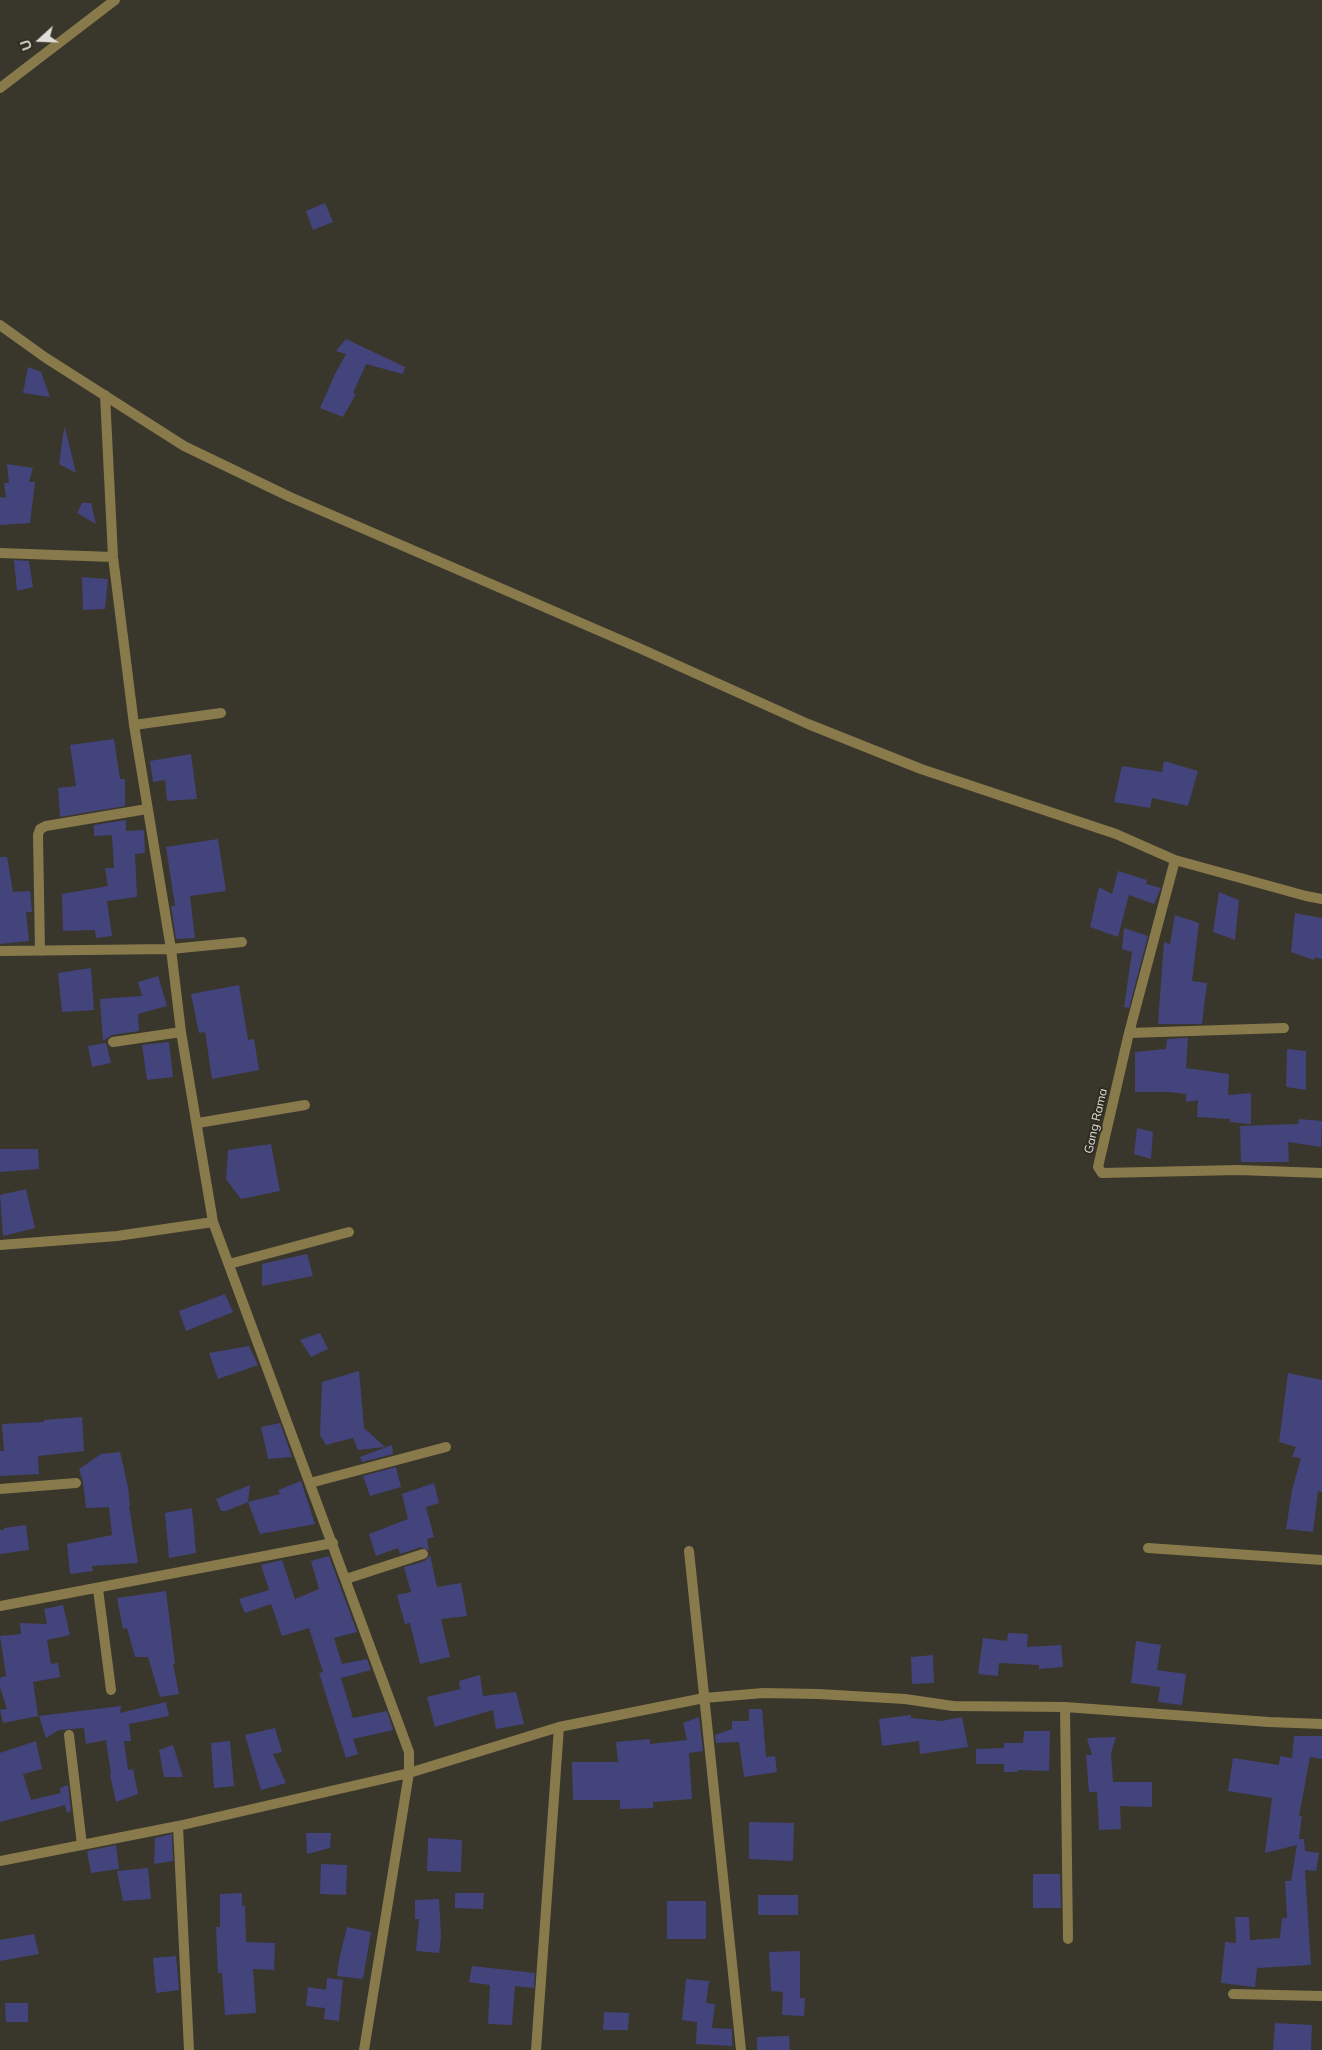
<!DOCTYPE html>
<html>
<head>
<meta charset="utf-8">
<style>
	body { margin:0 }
	#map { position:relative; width:1322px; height:2050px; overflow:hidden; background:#39362b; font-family:Mulish,sans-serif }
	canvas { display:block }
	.north { position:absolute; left:15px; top:15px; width:50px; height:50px; -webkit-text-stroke:4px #2f2c22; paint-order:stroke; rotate:250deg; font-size:14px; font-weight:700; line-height:20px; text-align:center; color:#e0ded8 }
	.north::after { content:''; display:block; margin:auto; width:18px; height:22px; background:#e0ded8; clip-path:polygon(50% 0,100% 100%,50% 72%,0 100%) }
</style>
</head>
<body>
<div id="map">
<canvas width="1322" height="2050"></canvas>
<div class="north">U</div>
</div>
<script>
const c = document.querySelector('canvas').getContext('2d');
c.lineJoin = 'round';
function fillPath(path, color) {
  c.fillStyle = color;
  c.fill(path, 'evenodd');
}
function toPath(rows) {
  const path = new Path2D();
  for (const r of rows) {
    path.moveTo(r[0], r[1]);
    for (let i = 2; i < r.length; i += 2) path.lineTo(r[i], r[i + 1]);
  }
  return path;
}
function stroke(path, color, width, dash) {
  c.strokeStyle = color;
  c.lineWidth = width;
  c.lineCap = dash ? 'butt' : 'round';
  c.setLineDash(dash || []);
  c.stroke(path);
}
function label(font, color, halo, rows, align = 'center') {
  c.font = font + ' Mulish,sans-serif';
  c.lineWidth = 4;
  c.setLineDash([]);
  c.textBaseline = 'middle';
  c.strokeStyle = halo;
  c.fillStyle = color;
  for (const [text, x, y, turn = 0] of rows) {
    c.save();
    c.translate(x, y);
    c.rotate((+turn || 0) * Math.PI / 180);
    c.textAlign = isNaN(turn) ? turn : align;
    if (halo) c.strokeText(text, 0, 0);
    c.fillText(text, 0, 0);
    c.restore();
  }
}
const building = toPath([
	[325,203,333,222,313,230,306,211],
	[346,339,405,367,403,374,366,364,353,393,356,394,343,417,320,408,335,374,346,354,336,351],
	[28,367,41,372,50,397,23,393],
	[64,428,65,428,76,473,59,464],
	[7,464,33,468,29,482,35,482,30,523,0,525,0,497,6,498,4,483,9,483],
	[82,503,91,503,96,524,77,513],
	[14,560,29,561,33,587,17,591],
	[82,577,108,579,105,609,83,610],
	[114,739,120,779,125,779,125,806,60,817,58,788,76,786,70,745],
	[191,754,197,799,167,801,165,780,153,782,150,761],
	[1164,761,1198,771,1188,806,1152,798,1150,808,1114,802,1122,766,1162,772],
	[126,820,126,831,144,830,145,853,135,854,137,897,107,901,112,936,96,938,95,930,63,931,62,894,108,886,105,868,114,868,112,835,94,836,94,825],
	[218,839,226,891,190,896,195,938,176,939,171,906,175,906,166,847],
	[0,857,7,857,13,892,30,891,32,912,26,912,29,941,0,944],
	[1118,871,1147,880,1146,884,1161,888,1154,904,1129,895,1118,937,1090,927,1099,887,1112,894],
	[1219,892,1239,900,1235,940,1213,932],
	[1295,913,1322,918,1322,959,1315,957,1314,960,1291,952],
	[1175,915,1199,923,1192,981,1207,983,1202,1024,1158,1024,1164,942,1170,944],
	[1124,928,1148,936,1129,1008,1124,1007,1132,952,1122,949],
	[91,968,94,1010,62,1012,58,973],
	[158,976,167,1006,138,1014,139,1031,112,1035,103,1041,100,999,142,996,138,982],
	[239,985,248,1040,254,1039,259,1070,212,1079,205,1032,199,1033,191,994],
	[1188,1038,1186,1068,1229,1074,1228,1095,1251,1093,1251,1124,1230,1122,1230,1119,1197,1117,1198,1100,1186,1102,1186,1094,1169,1092,1135,1092,1135,1052,1166,1049,1167,1039],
	[169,1042,173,1077,147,1080,142,1045],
	[106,1043,111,1063,92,1067,88,1046],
	[1287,1049,1306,1051,1306,1090,1286,1087],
	[1299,1119,1322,1121,1321,1147,1288,1142,1289,1162,1241,1162,1240,1126,1298,1124],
	[1137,1128,1153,1132,1151,1159,1134,1154],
	[271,1144,280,1191,241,1199,226,1179,228,1150],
	[0,1149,38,1149,39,1169,0,1172],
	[26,1189,35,1228,3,1236,0,1195],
	[307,1254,313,1276,262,1286,262,1264],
	[225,1294,233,1312,186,1331,179,1311],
	[320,1333,328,1349,311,1357,300,1340],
	[249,1346,258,1365,218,1379,209,1353],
	[359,1371,364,1428,385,1447,358,1450,353,1438,326,1445,320,1435,322,1382],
	[1288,1373,1322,1380,1322,1492,1318,1491,1313,1532,1286,1529,1292,1490,1301,1458,1292,1457,1296,1447,1279,1442],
	[82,1417,84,1451,38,1456,39,1474,0,1476,0,1451,4,1451,2,1424,44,1422,44,1420],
	[280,1423,292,1457,268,1459,261,1427],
	[392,1445,393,1454,362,1462,360,1457],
	[120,1452,128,1487,130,1506,129,1506,138,1563,92,1566,93,1571,70,1574,67,1544,112,1535,109,1507,86,1508,83,1482,79,1469,101,1454],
	[396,1467,401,1487,370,1496,363,1476],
	[301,1481,315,1524,260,1534,248,1502,280,1494,278,1490],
	[434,1483,439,1503,426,1507,434,1537,427,1539,429,1551,421,1547,400,1554,398,1548,376,1556,369,1534,408,1519,402,1494],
	[250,1485,248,1502,226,1511,221,1511,216,1499],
	[192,1508,196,1553,169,1558,165,1513],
	[26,1525,29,1550,0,1554,0,1530,4,1530,4,1528],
	[430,1555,437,1587,461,1583,467,1616,441,1619,450,1657,420,1664,410,1623,405,1624,397,1595,411,1592,404,1567,425,1561],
	[329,1556,357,1632,334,1638,342,1664,367,1659,371,1670,341,1678,353,1718,387,1711,393,1730,353,1739,358,1754,346,1758,319,1673,323,1672,309,1628,282,1636,271,1604,245,1613,239,1599,269,1590,261,1565,282,1560,295,1599,319,1589,311,1561],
	[166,1591,175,1664,173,1664,179,1694,160,1697,148,1657,135,1657,127,1628,123,1629,117,1598],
	[63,1605,70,1635,47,1640,51,1664,58,1663,60,1677,33,1682,38,1716,3,1723,0,1710,7,1709,0,1687,0,1678,6,1676,0,1636,21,1634,20,1623,47,1624,44,1609],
	[1008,1633,1028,1634,1027,1647,1061,1645,1063,1667,1039,1669,1039,1665,999,1663,998,1676,978,1674,983,1638,1007,1641],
	[1136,1641,1161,1645,1157,1670,1186,1674,1182,1705,1158,1702,1160,1687,1131,1683],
	[933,1655,934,1683,912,1684,911,1657],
	[480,1675,483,1696,516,1692,524,1724,496,1729,493,1710,435,1727,427,1697,460,1689,459,1681],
	[166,1702,169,1716,129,1724,131,1741,124,1741,128,1770,133,1769,138,1794,116,1802,110,1775,111,1774,106,1740,86,1744,84,1728,59,1730,46,1738,39,1716,121,1706,120,1713],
	[749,1709,762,1709,766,1757,775,1756,777,1772,744,1777,739,1742,716,1743,715,1735,732,1729,732,1721,749,1721],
	[911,1715,911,1718,942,1721,962,1717,968,1747,920,1754,919,1741,882,1746,879,1719],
	[699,1717,703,1751,689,1753,692,1799,653,1802,653,1808,620,1809,620,1800,573,1800,572,1762,618,1762,616,1742,650,1739,650,1744,687,1740,683,1723],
	[275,1728,282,1752,273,1754,286,1783,261,1790,245,1735],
	[1024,1731,1050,1731,1049,1771,1017,1770,1018,1772,1004,1772,1004,1764,976,1764,976,1749,1004,1748,1004,1743,1023,1743],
	[1294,1736,1322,1736,1322,1759,1310,1757,1299,1816,1302,1816,1299,1839,1304,1839,1305,1851,1319,1853,1316,1871,1305,1870,1311,1965,1257,1968,1255,1987,1221,1983,1225,1942,1236,1943,1235,1917,1249,1917,1250,1940,1280,1938,1282,1918,1287,1918,1285,1881,1291,1881,1297,1845,1265,1853,1272,1798,1228,1791,1233,1758,1279,1765,1280,1756,1292,1758],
	[1116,1737,1111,1753,1113,1782,1152,1782,1152,1807,1120,1806,1121,1829,1099,1830,1097,1792,1089,1792,1086,1755,1092,1755,1087,1738],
	[36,1741,42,1769,23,1774,31,1800,61,1793,60,1788,68,1785,71,1811,67,1813,65,1805,0,1822,0,1753],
	[230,1741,234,1786,214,1788,211,1743],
	[173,1745,183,1777,164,1777,159,1750],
	[749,1822,794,1823,793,1861,749,1859],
	[306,1833,331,1833,330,1848,307,1854],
	[172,1834,173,1861,154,1864,155,1838],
	[428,1838,462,1840,461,1872,427,1871],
	[116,1845,119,1869,91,1873,87,1851],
	[321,1864,347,1865,346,1895,320,1894],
	[148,1868,151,1899,123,1901,117,1871],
	[1033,1874,1060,1874,1061,1908,1033,1908],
	[242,1893,242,1906,245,1906,246,1942,275,1943,274,1970,253,1969,256,2013,225,2015,222,1973,218,1973,216,1927,220,1927,220,1894],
	[455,1893,484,1893,483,1909,455,1908],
	[758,1895,798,1895,798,1915,758,1915],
	[439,1899,441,1937,439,1953,416,1951,419,1919,415,1919,415,1900],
	[667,1901,706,1901,706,1939,667,1939],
	[347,1927,371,1932,363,1979,337,1976,339,1960],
	[34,1934,39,1954,0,1961,0,1940],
	[800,1951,800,1998,805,1998,804,2016,782,2015,783,1992,771,1991,769,1952],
	[176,1956,179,1990,156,1993,153,1958],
	[472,1966,535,1973,534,1988,515,1986,512,2025,488,2024,490,1985,469,1982],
	[327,1978,343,1980,339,2021,324,2019,325,2008,306,2006,308,1987,326,1990],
	[686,1979,709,1981,706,2003,715,2004,712,2028,732,2029,732,2046,696,2044,697,2022,682,2020],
	[5,2003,28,2003,28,2022,6,2022],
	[604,2012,629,2013,628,2030,603,2030],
	[1275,2023,1312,2025,1311,2050,1273,2050],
	[789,2036,790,2050,757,2050,757,2037]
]);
const minor = toPath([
	[0,88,115,0],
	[0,325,46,358,184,446,290,497,639,648,808,724,921,769,1116,834,1175,860,1306,896,1322,899],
	[105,395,113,557,134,725,171,949,181,1032,213,1222,409,1752,409,1773,364,2050],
	[0,553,113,557],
	[134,725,221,713],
	[1175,860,1129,1033,1098,1167,1102,1173,1238,1170,1322,1173],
	[0,951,171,949,242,942],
	[40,951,38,835,40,829,46,826,147,809],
	[1129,1033,1284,1028],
	[113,1042,181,1032],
	[198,1123,305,1105],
	[0,1245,117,1236,213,1222],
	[229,1264,349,1232],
	[310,1483,446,1447],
	[0,1489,76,1483],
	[1148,1548,1322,1560],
	[689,1551,741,2050],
	[346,1579,423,1554],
	[98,1589,111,1690],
	[0,1606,333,1543],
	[1065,1707,1068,1939],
	[69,1735,82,1845],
	[178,1826,189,2050],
	[0,1861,178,1826,409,1773,559,1727,704,1698,763,1693,818,1694,905,1699,953,1706,1065,1707,1269,1722,1322,1724],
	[1233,1994,1322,1996],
	[536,2050,559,1727]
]);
const streetNames = [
	["Gang Rama",1096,1121,-77]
];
fillPath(building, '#44447c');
stroke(minor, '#897a4b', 10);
label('12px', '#e0ded8', '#2f2c22', streetNames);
</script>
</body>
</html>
